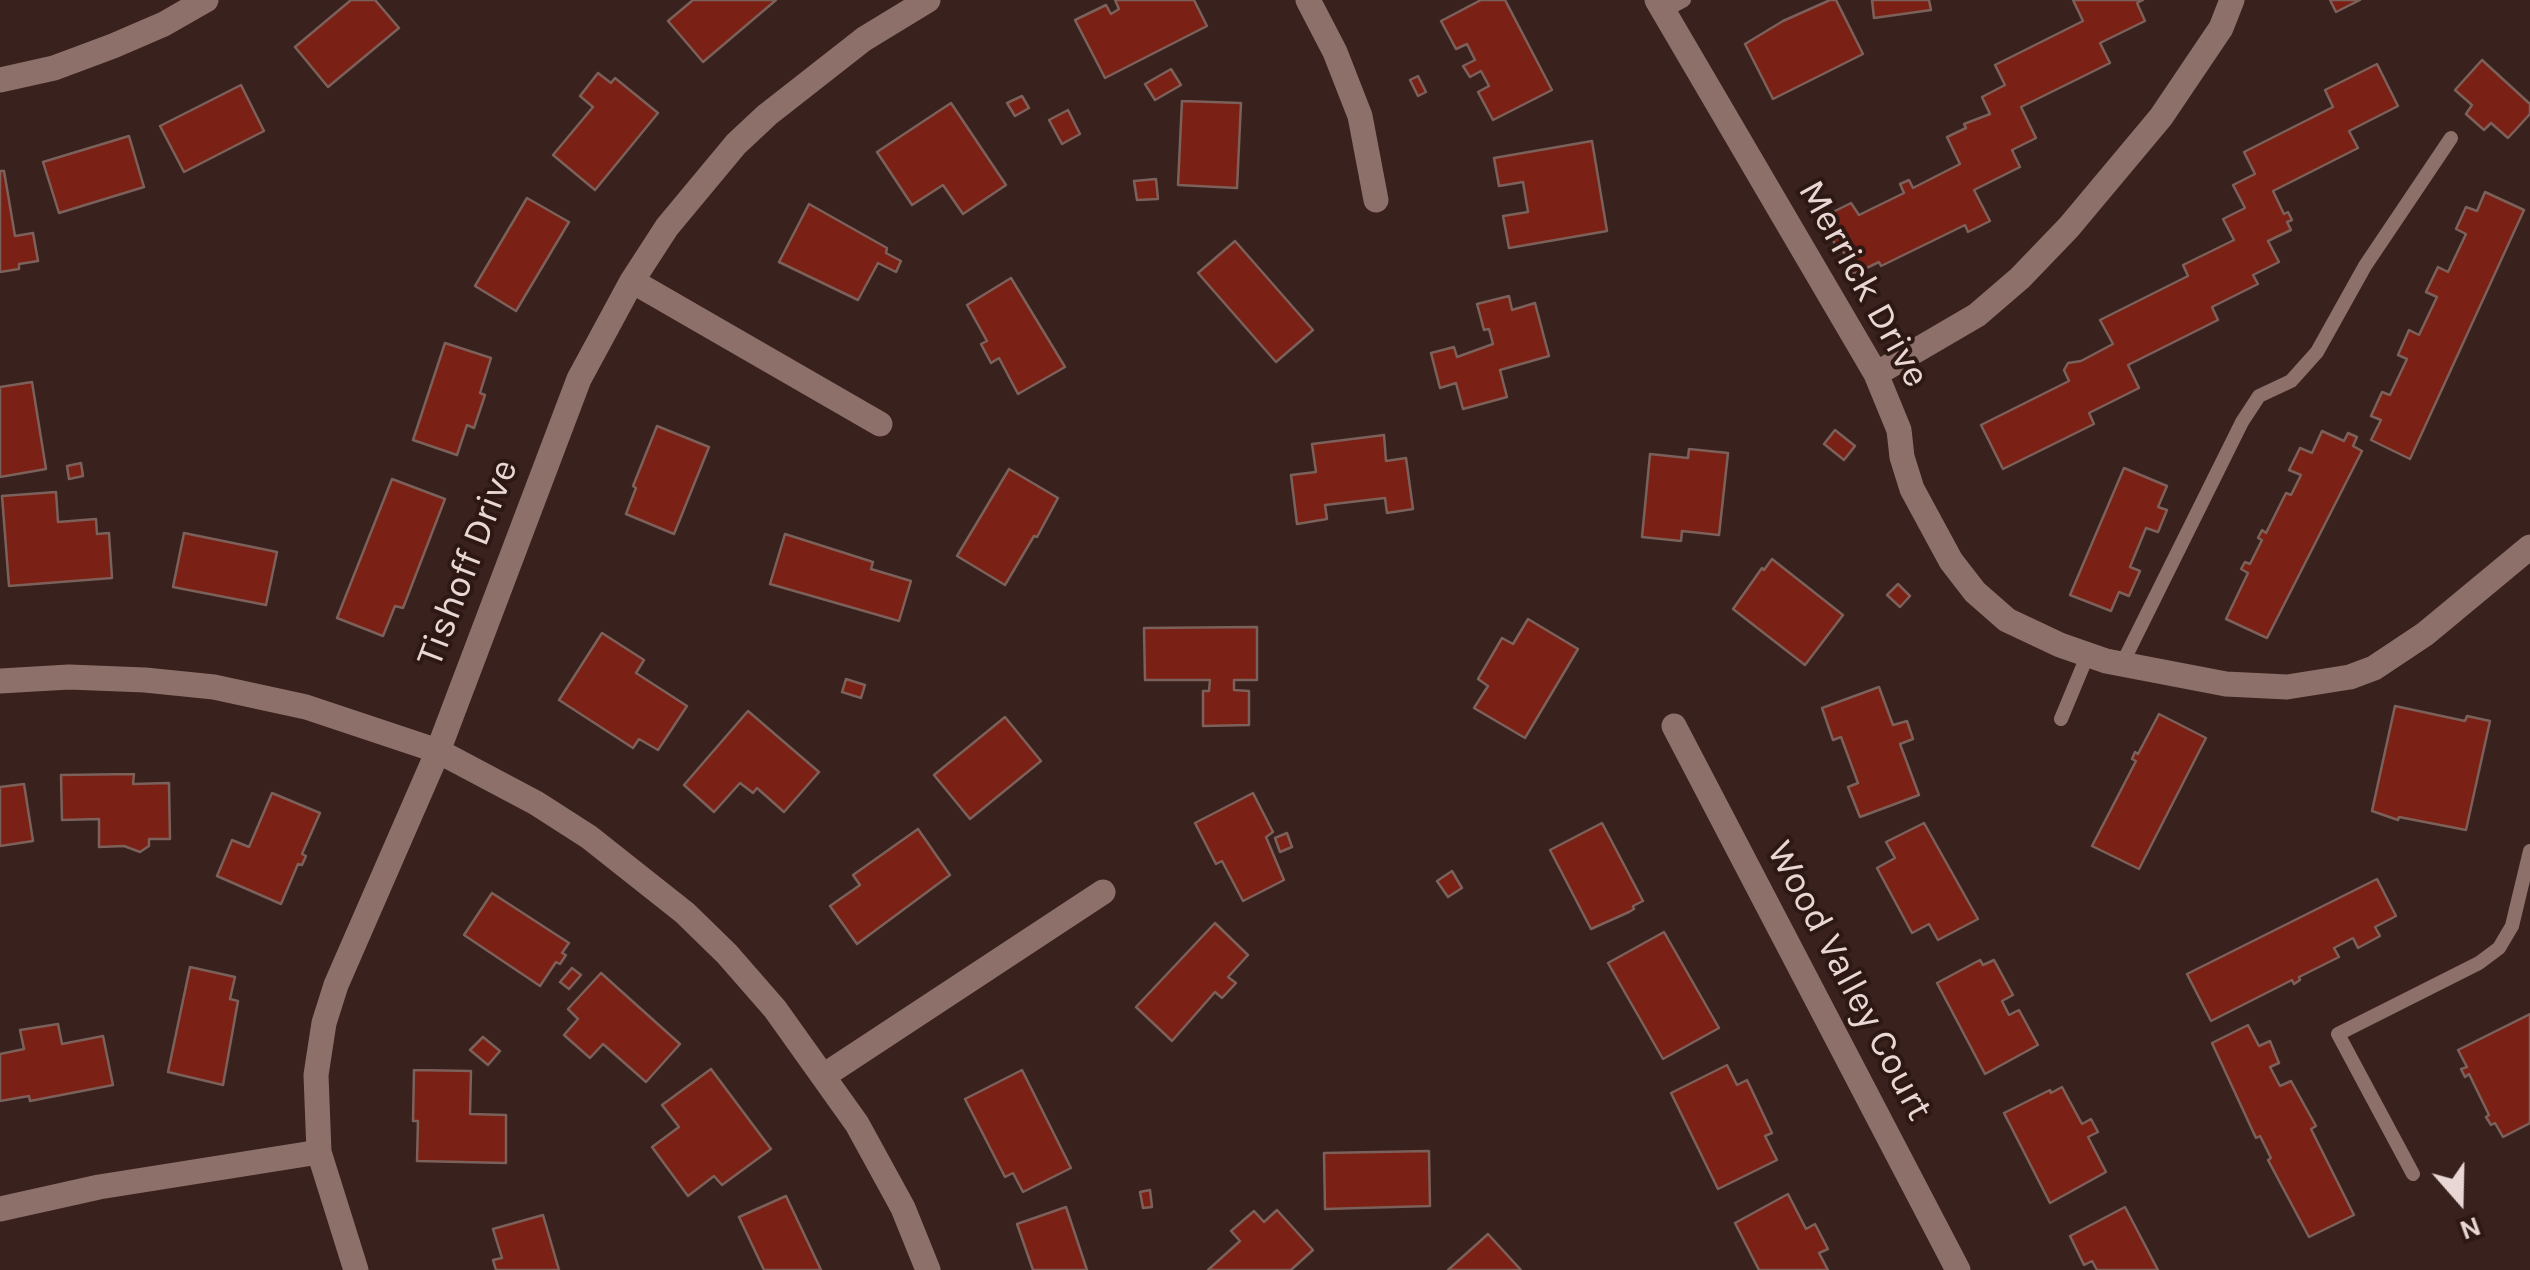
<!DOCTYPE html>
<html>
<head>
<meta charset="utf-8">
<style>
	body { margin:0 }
	#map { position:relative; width:2530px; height:1270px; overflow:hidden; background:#39211d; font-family:Karla,sans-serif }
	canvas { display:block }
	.north { position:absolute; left:2410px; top:1150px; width:100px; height:100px; -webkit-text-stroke:8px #2e1814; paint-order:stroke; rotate:160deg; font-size:28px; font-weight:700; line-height:40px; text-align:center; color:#e8d7d4 }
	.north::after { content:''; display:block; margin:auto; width:35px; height:45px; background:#e8d7d4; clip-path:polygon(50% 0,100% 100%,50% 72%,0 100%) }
</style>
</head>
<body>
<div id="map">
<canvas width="2530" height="1270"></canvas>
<div class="north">N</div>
</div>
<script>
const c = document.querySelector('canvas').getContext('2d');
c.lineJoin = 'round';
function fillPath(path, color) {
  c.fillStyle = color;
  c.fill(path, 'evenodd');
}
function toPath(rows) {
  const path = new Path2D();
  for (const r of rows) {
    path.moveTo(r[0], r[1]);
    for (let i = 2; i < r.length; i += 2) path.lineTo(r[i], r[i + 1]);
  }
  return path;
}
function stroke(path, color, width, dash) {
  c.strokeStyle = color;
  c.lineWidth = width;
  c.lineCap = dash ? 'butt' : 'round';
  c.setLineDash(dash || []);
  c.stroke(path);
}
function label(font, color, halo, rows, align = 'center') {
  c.font = font + ' Karla,sans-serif';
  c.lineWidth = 8;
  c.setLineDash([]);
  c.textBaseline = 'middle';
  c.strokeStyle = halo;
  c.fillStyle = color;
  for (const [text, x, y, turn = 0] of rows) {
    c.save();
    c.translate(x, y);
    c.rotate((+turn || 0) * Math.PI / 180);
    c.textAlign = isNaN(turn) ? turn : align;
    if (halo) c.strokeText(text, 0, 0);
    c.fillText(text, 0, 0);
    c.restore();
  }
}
const building = toPath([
	[351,0,375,0,399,28,328,87,295,47,351,0],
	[693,0,776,0,703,62,668,21,693,0],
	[1115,0,1194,0,1207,26,1105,78,1075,20,1106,5,1111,14,1119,9,1115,0],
	[1481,0,1505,0,1552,90,1493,120,1478,92,1489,86,1481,71,1470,77,1463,66,1475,60,1467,44,1456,49,1441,21,1481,0],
	[1830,0,1836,0,1863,54,1773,99,1745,44,1783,21,1830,0],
	[1872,0,1929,0,1931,10,1874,18,1872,0],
	[2073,0,2143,0,2137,3,2145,21,2100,43,2110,63,2021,107,2036,138,2012,150,2020,167,1974,190,1990,221,1968,232,1965,225,1881,266,1879,262,1854,274,1842,249,1838,251,1833,240,1837,238,1833,237,1825,216,1851,203,1859,215,1904,193,1900,184,1909,180,1913,188,1960,164,1947,137,1966,128,1964,124,1990,114,1982,97,2005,85,1995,65,2083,21,2073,0],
	[2330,0,2360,0,2336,12,2330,0],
	[2482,60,2530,104,2530,114,2508,138,2491,123,2484,130,2466,114,2472,105,2455,90,2482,60],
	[2377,64,2398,106,2349,131,2358,148,2273,191,2284,214,2288,212,2292,220,2287,222,2291,230,2268,241,2279,262,2253,275,2258,284,2212,307,2218,320,2128,365,2139,388,2089,413,2094,424,2003,469,1981,425,2069,381,2064,370,2068,363,2081,361,2113,344,2100,320,2188,276,2183,265,2234,240,2223,219,2245,208,2233,185,2255,174,2244,152,2333,107,2325,90,2377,64],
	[1171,69,1181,85,1155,100,1145,84,1171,69],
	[598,73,611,83,615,78,658,113,595,190,553,155,593,107,580,96,598,73],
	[1418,76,1426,92,1418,96,1410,80,1418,76],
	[241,85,264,131,184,172,160,126,241,85],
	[1022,96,1029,108,1015,116,1007,103,1022,96],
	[1182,101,1241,103,1237,188,1178,185,1182,101],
	[951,103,1006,185,963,214,943,185,912,205,877,152,951,103],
	[1068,110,1080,134,1062,144,1049,120,1068,110],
	[129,136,144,187,59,213,43,162,129,136],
	[1592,141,1607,231,1509,248,1503,216,1528,212,1523,182,1499,186,1494,158,1592,141],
	[0,171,4,171,15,236,33,233,38,261,19,264,19,269,0,272,0,171],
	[1156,179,1158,199,1137,200,1134,181,1156,179],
	[2485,192,2524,210,2410,459,2371,440,2381,420,2371,416,2382,392,2390,395,2407,359,2398,355,2409,330,2419,335,2437,297,2426,292,2438,267,2448,272,2466,234,2456,229,2466,207,2477,211,2485,192],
	[527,198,569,222,516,311,475,286,527,198],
	[809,204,887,248,886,253,901,261,896,272,878,263,858,300,779,262,809,204],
	[1235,241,1313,330,1276,362,1198,273,1235,241],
	[1011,278,1065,367,1018,394,999,358,991,363,981,344,987,341,967,305,1011,278],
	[1509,296,1512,310,1535,303,1549,356,1500,370,1507,397,1463,409,1456,383,1440,388,1431,353,1454,347,1457,357,1493,344,1489,329,1484,330,1477,304,1509,296],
	[445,343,491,358,480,393,485,395,474,428,467,425,457,455,413,440,445,343],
	[32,382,46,469,0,477,0,387,32,382],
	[657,426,709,447,674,534,626,514,636,488,633,486,657,426],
	[1835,430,1855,446,1844,460,1824,444,1835,430],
	[2322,431,2344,441,2348,433,2357,437,2353,446,2362,451,2267,638,2226,619,2248,573,2241,569,2245,562,2250,564,2262,540,2258,538,2262,530,2266,533,2286,493,2291,495,2301,475,2289,470,2300,448,2312,453,2322,431],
	[1384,435,1386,461,1406,458,1413,509,1387,513,1385,498,1325,505,1327,519,1297,524,1291,475,1316,472,1312,444,1384,435],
	[1689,449,1728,453,1719,535,1682,531,1681,541,1642,537,1650,454,1688,458,1689,449],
	[81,463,83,476,69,479,67,466,81,463],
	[2124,468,2167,486,2158,507,2167,510,2158,532,2146,528,2130,567,2140,571,2129,596,2119,592,2111,611,2070,595,2124,468],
	[1009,469,1058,498,1037,537,1034,536,1005,585,957,556,1009,469],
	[392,479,445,499,403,608,395,606,383,636,337,618,392,479],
	[56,492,58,522,96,519,97,534,109,533,112,578,9,586,2,496,56,492],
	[184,533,277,552,266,605,173,587,184,533],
	[785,534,873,562,871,569,911,581,899,621,770,584,785,534],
	[1772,559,1843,615,1805,665,1733,609,1762,568,1764,570,1772,559],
	[1898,584,1910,596,1900,607,1887,595,1898,584],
	[1528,619,1578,649,1525,738,1474,708,1488,686,1478,679,1502,638,1513,644,1528,619],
	[1257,627,1257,680,1234,680,1234,690,1249,691,1249,725,1203,726,1203,691,1209,691,1210,680,1145,680,1144,628,1257,627],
	[602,633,644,660,636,673,687,706,658,750,639,739,633,748,559,700,602,633],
	[846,679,865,685,861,698,842,692,846,679],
	[1879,687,1893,725,1907,721,1913,739,1900,744,1919,795,1860,817,1848,787,1858,783,1841,737,1833,740,1822,708,1879,687],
	[2395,706,2465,721,2467,716,2490,721,2466,830,2399,817,2398,820,2372,811,2395,706],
	[748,711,819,772,784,812,757,788,753,793,740,783,714,812,684,785,748,711],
	[2159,714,2206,738,2139,869,2092,846,2136,761,2132,759,2135,752,2138,754,2159,714],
	[1005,717,1041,761,970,819,934,775,1005,717],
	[134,774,133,784,169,783,170,839,149,839,149,846,140,852,124,846,99,847,99,819,62,820,61,775,134,774],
	[24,784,33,841,0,846,0,787,24,784],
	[272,793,320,813,302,854,306,856,302,865,298,864,281,904,217,876,232,840,249,847,272,793],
	[1253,793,1273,832,1266,837,1284,880,1243,901,1222,861,1216,864,1195,823,1253,793],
	[1602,823,1643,901,1633,906,1634,909,1629,912,1591,929,1550,850,1602,823],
	[1924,823,1978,919,1938,940,1929,924,1912,933,1877,868,1895,858,1886,842,1924,823],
	[918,829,950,875,857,944,830,906,860,885,853,875,918,829],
	[1287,833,1292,847,1280,852,1275,838,1287,833],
	[1452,871,1462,888,1448,897,1437,881,1452,871],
	[2377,879,2396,916,2375,927,2380,936,2358,948,2353,938,2334,948,2339,957,2299,977,2300,980,2294,984,2292,980,2211,1021,2187,974,2377,879],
	[492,893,569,943,562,953,566,955,560,964,556,962,540,986,464,935,492,893],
	[1215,923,1248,955,1228,977,1236,983,1222,998,1215,992,1172,1041,1136,1007,1215,923],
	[1664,932,1719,1028,1663,1059,1608,963,1664,932],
	[1980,960,1983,965,1994,960,2013,995,2002,1001,2009,1015,2019,1010,2038,1045,1985,1074,1937,983,1980,960],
	[190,967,235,977,230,999,238,1001,223,1085,168,1072,190,967],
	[572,968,581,975,569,989,560,982,572,968],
	[601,973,680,1044,646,1082,603,1044,590,1058,564,1035,578,1019,568,1009,601,973],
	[2530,1014,2530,1123,2503,1137,2495,1123,2491,1125,2486,1117,2489,1115,2469,1074,2465,1077,2461,1069,2467,1067,2458,1050,2530,1014],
	[58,1024,62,1044,103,1036,113,1085,30,1101,29,1096,0,1101,0,1054,24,1049,20,1030,58,1024],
	[2248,1025,2259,1046,2270,1041,2279,1063,2270,1067,2280,1086,2291,1081,2316,1126,2311,1129,2354,1215,2309,1237,2268,1160,2271,1158,2260,1136,2256,1138,2212,1043,2248,1025],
	[483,1037,500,1051,488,1065,470,1050,483,1037],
	[1727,1065,1737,1085,1747,1080,1772,1133,1765,1136,1777,1160,1718,1189,1671,1093,1727,1065],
	[711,1069,771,1149,722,1185,714,1176,688,1196,652,1147,679,1127,662,1105,711,1069],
	[414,1070,471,1071,470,1114,506,1115,506,1163,417,1161,418,1121,413,1121,414,1070],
	[1022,1070,1071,1168,1023,1192,1013,1173,1005,1177,965,1099,1022,1070],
	[2062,1087,2082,1124,2091,1119,2098,1132,2088,1137,2106,1172,2050,1203,2004,1113,2050,1090,2051,1093,2062,1087],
	[1429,1151,1430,1206,1325,1209,1324,1153,1429,1151],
	[1150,1190,1152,1207,1143,1208,1140,1192,1150,1190],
	[1788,1194,1806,1229,1815,1224,1828,1249,1819,1253,1828,1270,1759,1270,1735,1223,1788,1194],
	[786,1196,821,1270,764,1270,739,1217,786,1196],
	[1066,1207,1087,1270,1033,1270,1017,1224,1066,1207],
	[2125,1207,2158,1270,2097,1270,2092,1261,2084,1265,2070,1236,2125,1207],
	[1277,1210,1313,1250,1291,1270,1208,1270,1240,1241,1231,1231,1254,1211,1264,1222,1277,1210],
	[543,1215,559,1270,496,1270,493,1260,502,1258,493,1229,543,1215],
	[1488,1234,1521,1270,1448,1270,1488,1234]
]);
const lane = toPath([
	[1664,11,1684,0],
	[2122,664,2242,422,2259,396,2291,381,2317,352,2365,266,2451,138],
	[2061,719,2088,654],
	[2413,1174,2338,1034,2479,963,2499,948,2512,926,2530,851]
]);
const street = toPath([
	[1308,0,1335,52,1360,116,1376,200],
	[1657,0,1876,374,1899,430,1902,457,1912,489,1951,561,1975,592,2007,620,2060,645,2106,661,2226,684,2287,687,2350,677,2374,668,2425,634,2530,547],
	[0,80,54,68,113,46,164,24,206,0],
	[632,281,880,424],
	[1876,374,1977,315,2020,278,2069,227,2161,117,2221,28,2232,0],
	[0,681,69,677,145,680,214,687,306,707,438,751,536,803,589,837,685,913,727,954,775,1009,857,1124,903,1208,928,1270],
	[1674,726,1958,1270],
	[825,1075,1103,892],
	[0,1209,99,1187,319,1152],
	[356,1270,319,1152,316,1075,324,1023,336,985,438,751,579,379,632,281,667,227,736,144,767,115,864,39,928,0]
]);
const streetNames = [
	["Merrick Drive",1863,284,61],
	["Tishoff Drive",468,563,-69],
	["Wood Valley Court",1849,981,62]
];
fillPath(building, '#7a2015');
stroke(building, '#7c605a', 2.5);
stroke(lane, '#8d706a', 14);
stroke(street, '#8d706a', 25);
label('38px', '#e8d7d4', '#2e1814', streetNames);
</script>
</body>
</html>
